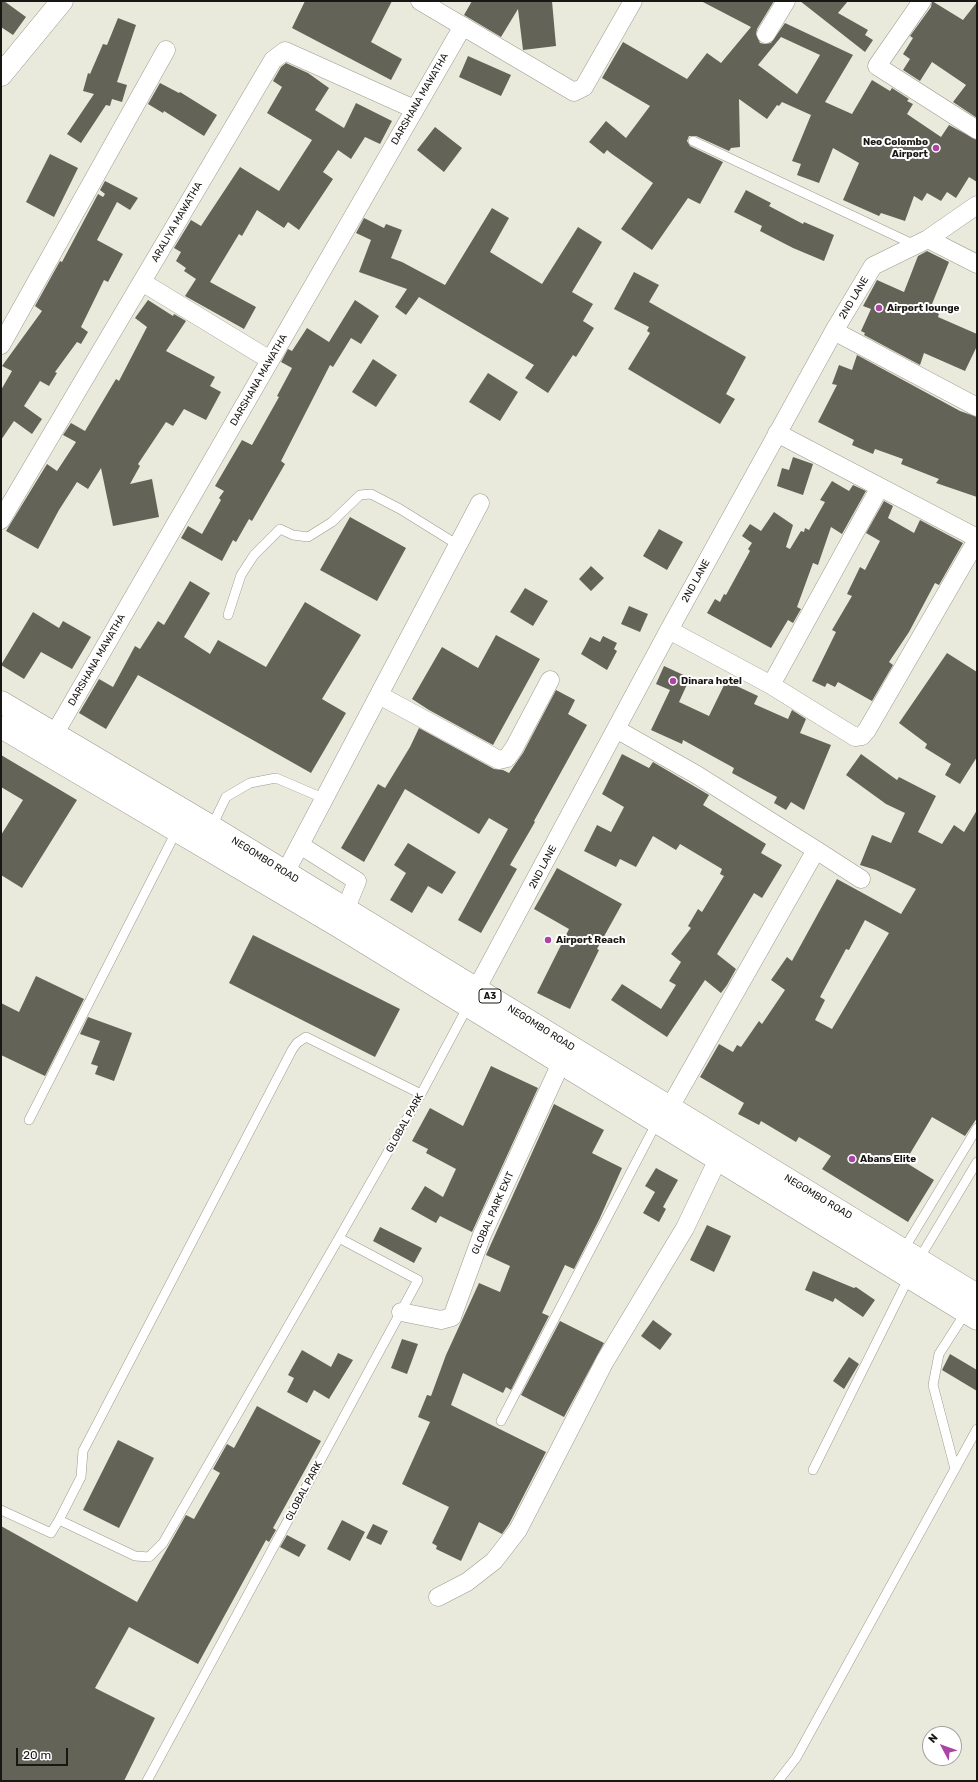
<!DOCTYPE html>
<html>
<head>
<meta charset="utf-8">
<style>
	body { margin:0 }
	#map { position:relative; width:978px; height:1782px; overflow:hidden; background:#eaeadc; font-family:Rubik,sans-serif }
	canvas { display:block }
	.frame { position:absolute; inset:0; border:2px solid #181713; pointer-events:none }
	.north { position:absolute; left:922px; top:1726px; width:40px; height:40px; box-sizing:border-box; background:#fff; border:1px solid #a3a2a1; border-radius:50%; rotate:311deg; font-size:11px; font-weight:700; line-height:16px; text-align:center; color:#181713 }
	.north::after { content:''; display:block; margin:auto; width:14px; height:18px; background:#ac44a6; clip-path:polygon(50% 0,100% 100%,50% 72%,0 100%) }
	.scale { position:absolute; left:16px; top:1748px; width:52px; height:18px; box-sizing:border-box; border:2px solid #181713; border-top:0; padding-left:5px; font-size:12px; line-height:14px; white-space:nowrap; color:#181713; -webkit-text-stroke:3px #fff; paint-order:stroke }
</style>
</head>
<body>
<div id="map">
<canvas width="978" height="1782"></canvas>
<div class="frame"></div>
<div class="north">N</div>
<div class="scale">20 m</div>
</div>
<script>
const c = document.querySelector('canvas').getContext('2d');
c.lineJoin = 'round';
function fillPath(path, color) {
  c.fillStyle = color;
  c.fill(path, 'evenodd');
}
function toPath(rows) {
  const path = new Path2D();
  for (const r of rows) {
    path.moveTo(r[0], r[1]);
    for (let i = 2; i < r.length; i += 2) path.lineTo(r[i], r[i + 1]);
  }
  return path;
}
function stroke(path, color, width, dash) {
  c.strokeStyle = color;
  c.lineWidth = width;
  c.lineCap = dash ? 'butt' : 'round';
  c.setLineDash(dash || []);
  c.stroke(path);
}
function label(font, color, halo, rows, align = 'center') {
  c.font = font + ' Rubik,sans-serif';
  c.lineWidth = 4;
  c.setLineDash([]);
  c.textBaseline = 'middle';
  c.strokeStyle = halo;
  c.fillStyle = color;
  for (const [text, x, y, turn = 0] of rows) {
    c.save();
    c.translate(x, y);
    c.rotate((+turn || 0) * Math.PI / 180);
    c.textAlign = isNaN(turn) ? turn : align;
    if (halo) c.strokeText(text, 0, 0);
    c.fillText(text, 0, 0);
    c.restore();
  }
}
const building = toPath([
	[1,1,4,1,26,17,13,35,1,27],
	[305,1,392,1,371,42,402,59,391,80,292,28],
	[472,1,552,1,556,46,523,50,518,9,501,37,464,15],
	[701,1,774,1,757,29,756,34,760,43,765,44,771,43,785,23,853,55,825,102,852,114,872,80,890,91,892,88,909,99,907,101,913,104,907,114,941,137,949,125,977,140,977,182,969,177,956,198,947,192,941,201,927,193,922,201,914,196,905,221,881,213,879,216,843,200,859,163,833,148,819,183,797,175,801,164,792,161,811,115,782,102,779,106,777,105,767,119,739,99,740,147,731,148,729,151,696,136,689,136,687,141,690,146,723,162,700,204,688,198,652,250,621,229,653,183,612,154,607,150,604,154,589,142,606,121,626,138,650,106,602,78,623,42,687,79,707,53,721,63,751,27],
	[781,37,820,55,797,94,758,65],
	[800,1,848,1,838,13,868,30,865,35,873,40,865,52],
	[932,1,963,20,977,2,977,118,953,102,966,85,932,62,920,81,903,70,910,59,903,54,913,38,910,36,931,7],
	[118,18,136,25,117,82,127,85,122,102,112,99,110,106,106,105,81,143,67,134,94,94,83,91,88,73,90,74,103,44,107,45],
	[468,56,511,75,501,96,459,77],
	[286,63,308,73,329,88,315,110,344,128,356,103,392,121,380,144,365,137,351,159,338,150,323,172,333,179,299,230,288,222,284,228,257,210,242,236,239,234,210,282,256,307,244,329,185,296,196,279,184,271,186,268,176,261,181,252,174,248,191,220,201,226,240,167,279,191,312,140,267,113,282,87,273,81,281,67],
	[160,83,179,93,180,92,217,115,204,136,164,111,163,113,148,104],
	[435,127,462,148,444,172,417,150],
	[50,154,78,168,54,217,26,202],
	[105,181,138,198,130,210,117,202,97,240,123,254,108,282,104,280,81,327,88,332,81,344,77,342,55,372,57,373,49,386,40,381,24,406,42,419,32,434,14,421,1,440,1,390,12,371,2,366,42,311,35,306,60,261,62,262,98,194,103,197,105,194,100,190],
	[746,190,771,203,769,206,803,224,804,222,834,235,824,261,793,248,760,231,762,226,734,212],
	[492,208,509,218,490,252,542,284,578,227,602,242,572,292,593,304,583,321,594,328,576,357,573,355,548,393,525,378,534,365,419,297,406,315,395,307,407,289,359,272,371,240,356,233,364,218,384,228,386,224,402,230,391,258,402,262,445,285],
	[927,251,949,262,930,309,939,314,938,317,977,334,977,346,965,371,924,353,920,365,864,335,865,333,861,331,871,309,863,306,877,280,904,292,918,256],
	[634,272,659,285,649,302,746,357,726,394,735,399,720,424,628,369,650,333,647,331,649,327,614,309],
	[148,300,173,316,174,314,186,321,166,351,215,377,210,386,221,392,206,420,184,409,173,426,166,422,138,464,140,466,130,484,152,479,159,517,113,526,101,468,88,489,77,482,59,510,38,549,6,531,47,464,57,471,76,442,63,435,71,423,85,431,116,379,119,381,147,327,135,318],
	[355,300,379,316,361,344,351,338,333,367,330,365,281,461,285,464,252,521,249,519,236,542,233,540,222,561,181,538,188,526,202,534,221,500,219,498,224,491,215,486,242,440,252,445,279,397,277,396,292,368,281,362,288,349,292,351,307,328,329,342],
	[857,355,960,411,977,417,977,497,936,483,939,479,901,464,903,459,875,449,873,454,852,445,854,440,818,422,837,385,832,384,839,365,852,370],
	[373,359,397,375,376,407,352,392],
	[488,373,518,392,500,421,469,402],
	[793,457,813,464,803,495,777,486,782,468,789,470],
	[832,481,849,491,853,485,866,491,842,534,831,527,818,565,813,563,797,607,801,609,793,623,788,620,771,648,707,613,715,599,720,602,724,594,726,595,750,551,748,549,752,543,742,536,750,524,761,531,774,512,793,525,786,547,790,549,801,531,804,532,805,528,809,530,825,502,820,500],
	[884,501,893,506,888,518,914,533,920,520,963,543,939,585,935,583,909,632,889,662,893,665,872,701,838,682,835,687,827,683,825,687,812,681,836,632,832,630,852,596,847,594,860,567,865,570,880,541,866,533],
	[350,517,406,548,377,601,320,570],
	[659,529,683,542,667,570,643,556],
	[591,566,604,578,591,591,579,579],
	[190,581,210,593,184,637,210,654,218,640,266,667,305,602,361,635,322,699,346,713,311,773,138,675,106,729,79,713,99,679,113,687,135,646,140,649,158,621,164,625],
	[525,588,548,601,533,626,510,612],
	[629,606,648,614,640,632,621,624],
	[33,612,59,628,63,621,91,637,72,669,41,652,24,679,1,665],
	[496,635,540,659,493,745,429,710,412,699,442,647,478,668],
	[603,636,617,643,614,649,617,651,607,670,581,654,590,637,600,642],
	[947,653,977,672,977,757,960,784,945,775,951,764,925,748,927,744,899,723],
	[664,666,690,678,679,702,709,716,726,681,758,696,754,704,788,719,792,710,806,719,800,733,831,745,804,810,791,802,786,810,774,803,777,797,732,773,734,768,683,740,682,744,651,730,670,690,656,684],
	[556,690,575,700,568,714,587,725,534,821,535,822,510,865,517,869,481,933,458,920,508,829,489,818,479,834,405,789,364,862,341,848,378,784,385,788,410,747,419,728,494,769,503,770,509,773,523,753],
	[622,754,649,768,653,762,709,795,703,805,766,844,761,853,782,865,762,898,754,893,717,954,736,969,727,985,721,993,705,980,667,1037,611,1000,622,984,661,1009,676,985,669,981,681,962,671,954,691,928,688,926,698,909,702,912,724,876,720,874,722,869,680,844,676,850,653,836,636,867,620,859,616,867,584,851,597,825,611,832,624,807,602,794],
	[861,754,897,780,899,777,936,796,918,832,942,844,954,825,964,832,977,810,977,1118,965,1136,932,1117,905,1162,934,1180,908,1222,822,1169,831,1156,799,1137,796,1142,761,1121,759,1125,738,1114,744,1103,700,1077,719,1044,733,1052,737,1045,741,1047,759,1021,762,1024,785,990,771,980,787,957,792,961,837,879,901,914,916,889,876,870,860,865,872,835,891,843,905,813,886,804,846,775],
	[865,920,889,933,832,1029,815,1020,825,1000,820,997,846,949,849,950],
	[1,755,77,800,22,888,1,875,1,835,23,800,1,787],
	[408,843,456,872,442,894,428,886,412,913,390,900,406,873,394,865],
	[557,868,622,904,597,949,599,950,570,1009,537,993,569,929,534,909],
	[253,935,400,1009,375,1057,229,983],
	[36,976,84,999,45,1076,1,1055,1,1003,19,1012],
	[88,1017,132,1033,114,1081,95,1074,98,1066,91,1064,100,1041,80,1034],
	[491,1066,538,1088,472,1232,440,1216,436,1223,411,1209,425,1186,443,1197,456,1169,426,1153,428,1149,412,1141,430,1108,463,1126],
	[554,1104,604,1130,592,1153,622,1168,599,1220,574,1269,565,1265,542,1313,549,1316,511,1390,506,1387,503,1393,463,1373,451,1405,546,1452,509,1524,502,1534,479,1522,461,1561,436,1549,437,1546,432,1543,449,1507,402,1484,430,1422,418,1417,427,1395,431,1396,446,1355,479,1283,500,1292,510,1266,486,1255],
	[656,1168,678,1180,663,1207,666,1209,659,1222,643,1213,655,1192,645,1186],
	[707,1225,731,1236,714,1272,690,1260],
	[380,1227,422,1248,414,1263,373,1241],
	[813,1271,854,1288,856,1287,875,1300,863,1317,835,1298,833,1302,805,1290],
	[653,1320,672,1334,660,1350,641,1336],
	[560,1321,604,1343,564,1417,521,1395],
	[402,1339,418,1344,407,1374,391,1368],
	[302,1350,331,1367,338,1353,353,1360,329,1399,314,1390,307,1403,287,1392,294,1378,288,1375],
	[950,1354,977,1370,977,1391,942,1370],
	[849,1357,859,1364,844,1389,833,1381],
	[257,1406,321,1441,273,1528,276,1530,269,1542,266,1540,198,1664,129,1627,95,1688,155,1718,124,1781,1,1781,1,1526,137,1602,186,1515,194,1519,220,1473,213,1469,227,1444,234,1448],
	[118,1440,154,1458,119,1528,83,1510],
	[342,1520,365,1532,350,1561,327,1549],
	[373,1524,388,1531,381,1545,366,1538],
	[287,1535,306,1545,299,1557,280,1547]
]);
const lane = toPath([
	[693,141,915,245],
	[228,615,241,575,254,555,280,529,293,535,308,537,332,522,360,495,371,494,400,509,458,545],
	[212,826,226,797,250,783,276,778,323,798],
	[29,1120,176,832],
	[904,1249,977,1128],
	[919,1259,977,1162],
	[501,1421,657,1122],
	[955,1469,933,1385,939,1354,966,1312],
	[813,1470,909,1277],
	[1,1510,51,1533,59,1520,135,1556,149,1557,163,1543,339,1238,421,1094,468,1006],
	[59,1520,81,1477,83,1451,292,1050,297,1043,306,1037,421,1094],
	[147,1781,418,1280,339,1238],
	[778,1781,796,1758,977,1429]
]);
const street = toPath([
	[420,1,574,92,584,87,633,1],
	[922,1,877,66,977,130],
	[766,34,786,1],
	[928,239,977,264],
	[142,282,270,360],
	[834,331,977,407],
	[1,345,166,50],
	[777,433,977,538],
	[1,520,273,60,285,51,414,109],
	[669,630,771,685,855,737,862,736,867,730,977,540],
	[771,685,880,487],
	[379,695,499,760,507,758,514,748,550,680],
	[616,729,697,775,816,850,670,1107],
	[55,733,463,26],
	[300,845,357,881,341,920],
	[816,850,861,879],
	[285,873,480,503],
	[470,1001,669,630,834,331,873,266,928,239,977,205],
	[401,1312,441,1320,452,1317,482,1235,561,1063],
	[438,1597,467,1582,494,1561,518,1530,605,1361,685,1228,718,1159]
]);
const secondary = toPath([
	[1,75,62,1]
]);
const highway = toPath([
	[1,702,212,827,977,1295],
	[1,727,338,926,977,1319]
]);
const markers = [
	[936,148,4,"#ac44a6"],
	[879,308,4,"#ac44a6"],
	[673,681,4,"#ac44a6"],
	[548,940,4,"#ac44a6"],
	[852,1159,4,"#ac44a6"]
];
const shields = [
	[490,996,22]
];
const shieldNames = [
	["A3",490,996]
];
const streetNames = [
	["DARSHANA MAWATHA",420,99,-60],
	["ARALIYA MAWATHA",177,222,-60],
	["2ND LANE",854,298,-59],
	["DARSHANA MAWATHA",259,380,-60],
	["2ND LANE",696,581,-61],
	["DARSHANA MAWATHA",97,660,-60],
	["NEGOMBO ROAD",265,860,32],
	["2ND LANE",543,867,-62],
	["NEGOMBO ROAD",541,1028,32],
	["GLOBAL PARK",405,1123,-61],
	["NEGOMBO ROAD",818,1197,31],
	["GLOBAL PARK EXIT",493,1213,-66],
	["GLOBAL PARK",304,1491,-62]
];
const poiNames = [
	["Neo Colombo",928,142,"right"],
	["Airport",928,154,"right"],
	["Airport lounge",887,308],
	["Dinara hotel",681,681],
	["Airport Reach",556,940],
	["Abans Elite",860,1159]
];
fillPath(building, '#636357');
stroke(lane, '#9b9a8d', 10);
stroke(street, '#9b9a8d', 19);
stroke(secondary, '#9b9a8d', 23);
stroke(highway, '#9b9a8d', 23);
stroke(lane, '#fff', 9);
stroke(street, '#fff', 18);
stroke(secondary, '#fff', 22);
stroke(highway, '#fff', 22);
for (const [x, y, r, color] of markers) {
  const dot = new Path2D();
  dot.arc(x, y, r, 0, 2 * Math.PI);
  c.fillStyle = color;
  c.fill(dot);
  stroke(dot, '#fff', 1.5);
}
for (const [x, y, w] of shields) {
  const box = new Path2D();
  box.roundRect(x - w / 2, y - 7, w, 14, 3);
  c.fillStyle = '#fff';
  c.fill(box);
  stroke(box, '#181713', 1);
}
label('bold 9px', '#181713', null, shieldNames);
label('10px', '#181713', '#fff', streetNames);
label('bold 10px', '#181713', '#fff', poiNames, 'left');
</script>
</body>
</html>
